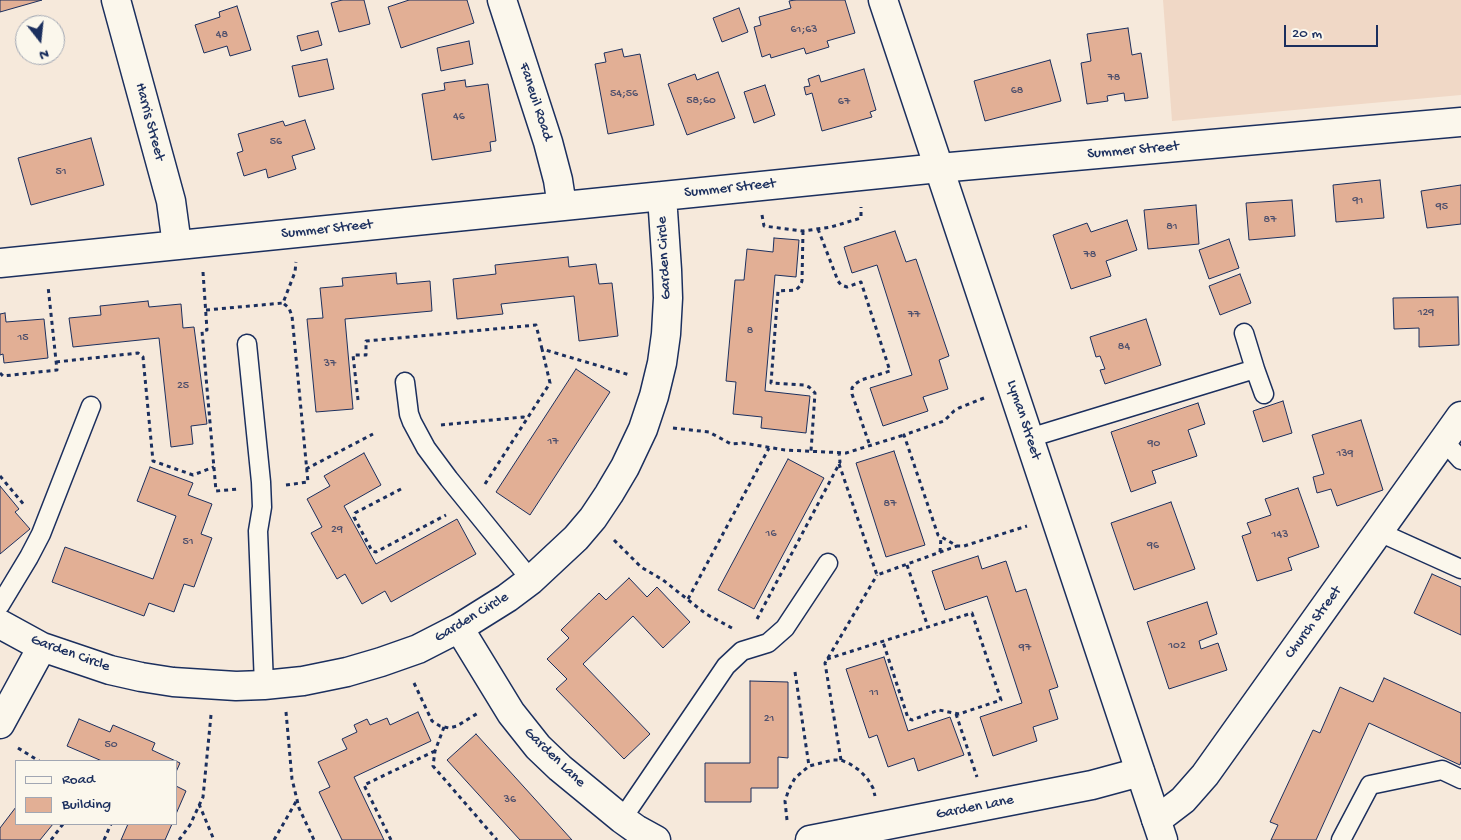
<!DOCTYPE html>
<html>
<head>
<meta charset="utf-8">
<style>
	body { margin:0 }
	#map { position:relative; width:1461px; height:840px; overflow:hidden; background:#f6e9db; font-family:"Gochi Hand",sans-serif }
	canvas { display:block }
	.legend { position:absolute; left:15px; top:760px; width:162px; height:65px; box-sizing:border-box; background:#fbf7ec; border:1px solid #a1a7b3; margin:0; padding:6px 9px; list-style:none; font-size:15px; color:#1b2f5e }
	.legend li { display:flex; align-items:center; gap:10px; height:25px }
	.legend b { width:25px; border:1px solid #a1a7b3 }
	.north { position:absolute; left:15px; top:15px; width:50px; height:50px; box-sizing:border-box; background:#fbf7ec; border:1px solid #a1a7b3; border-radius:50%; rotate:164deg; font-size:14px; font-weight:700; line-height:20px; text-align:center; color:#1b2f5e }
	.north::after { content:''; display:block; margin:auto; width:18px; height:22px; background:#1b2f5e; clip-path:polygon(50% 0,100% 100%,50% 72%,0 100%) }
	.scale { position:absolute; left:1284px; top:25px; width:94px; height:22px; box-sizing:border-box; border:2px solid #1b2f5e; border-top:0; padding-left:6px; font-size:15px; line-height:18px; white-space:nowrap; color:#1b2f5e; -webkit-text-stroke:4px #fbf7ec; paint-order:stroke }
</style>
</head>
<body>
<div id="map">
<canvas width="1461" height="840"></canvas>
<ul class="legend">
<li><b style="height:6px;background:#fbf7ec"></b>Road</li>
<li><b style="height:14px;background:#e2af95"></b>Building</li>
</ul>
<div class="north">N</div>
<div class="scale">20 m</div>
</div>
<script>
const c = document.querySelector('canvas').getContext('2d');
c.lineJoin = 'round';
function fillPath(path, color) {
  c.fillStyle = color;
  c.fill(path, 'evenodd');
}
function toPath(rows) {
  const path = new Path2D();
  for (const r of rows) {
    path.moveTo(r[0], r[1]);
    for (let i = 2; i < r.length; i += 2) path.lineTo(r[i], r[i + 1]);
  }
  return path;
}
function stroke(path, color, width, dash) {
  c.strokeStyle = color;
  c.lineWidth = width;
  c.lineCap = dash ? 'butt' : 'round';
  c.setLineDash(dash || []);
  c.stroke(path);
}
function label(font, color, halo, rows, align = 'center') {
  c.font = font + ' "Gochi Hand",sans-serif';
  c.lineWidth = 4;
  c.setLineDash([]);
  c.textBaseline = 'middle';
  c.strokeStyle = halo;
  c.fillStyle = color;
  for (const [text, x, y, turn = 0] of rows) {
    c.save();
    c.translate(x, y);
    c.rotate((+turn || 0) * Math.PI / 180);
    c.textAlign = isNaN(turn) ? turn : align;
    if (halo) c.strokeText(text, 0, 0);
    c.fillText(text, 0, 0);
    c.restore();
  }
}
const built = toPath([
	[1163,0,1461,0,1461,95,1172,121]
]);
const building = toPath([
	[0,0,42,0,0,12,0,0],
	[342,0,364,0,370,24,339,32,331,3,342,0],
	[409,0,467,0,474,23,401,48,388,7,409,0],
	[795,0,845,0,855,33,827,41,829,47,806,54,804,48,771,58,770,54,762,57,754,27,761,25,759,17,791,8,789,1,795,0],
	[237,6,251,50,230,56,227,46,204,53,195,25,220,17,219,12,237,6],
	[739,8,748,32,722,42,713,18,739,8],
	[1128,28,1132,55,1141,53,1148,98,1125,101,1124,93,1107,96,1108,101,1087,104,1081,63,1091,61,1087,34,1128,28],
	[318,31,322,45,301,51,297,36,318,31],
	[469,41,473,64,441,71,437,48,469,41],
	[622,49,624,57,640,54,654,125,608,134,595,64,606,62,604,53,622,49],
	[327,59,334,89,299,97,292,66,327,59],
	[1050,60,1061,101,985,121,974,81,1050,60],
	[864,69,876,110,870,112,872,117,822,131,812,93,806,95,804,87,810,86,808,79,819,75,821,82,864,69],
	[718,72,735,118,687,135,668,84,695,74,697,80,718,72],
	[465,80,466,87,488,84,496,141,490,142,491,151,432,160,422,94,445,90,444,83,465,80],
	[765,85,775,115,754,123,744,92,765,85],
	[305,120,315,149,292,156,296,169,268,178,266,169,244,176,237,153,243,151,238,134,283,121,285,126,305,120],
	[91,138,104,185,31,205,18,158,91,138],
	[1380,180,1384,218,1336,222,1333,185,1380,180],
	[1461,185,1461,224,1427,228,1421,191,1461,185],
	[1292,200,1295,236,1249,240,1246,203,1292,200],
	[1196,205,1199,244,1148,249,1144,210,1196,205],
	[1127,220,1137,250,1106,261,1111,276,1071,289,1053,235,1087,223,1091,232,1127,220],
	[895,231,906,262,916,259,949,356,939,360,948,389,923,397,928,411,883,426,870,388,912,375,877,265,852,273,844,247,895,231],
	[774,238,799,240,796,277,775,275,765,391,810,396,806,433,761,428,762,417,733,414,736,382,726,381,735,280,744,280,747,249,773,252,774,238],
	[1229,239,1239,268,1209,279,1199,250,1229,239],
	[568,257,569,267,596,264,599,284,612,283,618,336,579,341,574,296,501,304,503,314,457,319,453,279,496,274,495,265,568,257],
	[396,273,397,284,430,281,432,311,345,319,353,409,316,412,307,319,323,318,320,288,343,286,342,278,396,273],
	[1240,274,1251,303,1220,315,1209,286,1240,274],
	[1458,297,1459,345,1419,347,1419,328,1394,329,1393,298,1458,297],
	[148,301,149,307,181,304,183,328,194,327,207,424,191,426,193,444,171,447,159,338,73,347,69,318,101,315,100,306,148,301],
	[5,313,6,322,44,319,48,358,4,363,3,354,0,355,0,314,5,313],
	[1146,319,1161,365,1105,384,1100,370,1105,369,1100,356,1096,357,1090,337,1146,319],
	[576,369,610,392,530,515,496,492,576,369],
	[1283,401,1292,433,1263,442,1253,411,1283,401],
	[1198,403,1205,424,1188,430,1197,456,1152,471,1156,483,1131,492,1111,432,1198,403],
	[1361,420,1383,490,1337,506,1331,489,1317,493,1313,477,1324,474,1312,435,1361,420],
	[894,451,925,545,886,557,856,463,894,451],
	[364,453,381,485,344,506,376,564,457,519,476,554,391,602,385,591,362,604,345,574,337,579,311,533,322,527,307,499,330,486,324,476,364,453],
	[788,459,824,478,754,609,718,590,788,459],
	[150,467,193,483,188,495,212,504,201,534,212,538,194,587,184,584,174,612,149,603,144,616,52,582,65,547,153,579,176,516,137,501,150,467],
	[0,486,19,509,15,512,30,529,0,554,0,486],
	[1298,488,1319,547,1288,558,1292,570,1257,581,1242,536,1251,533,1247,523,1271,515,1265,499,1298,488],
	[1171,502,1195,569,1134,590,1111,523,1171,502],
	[978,556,982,569,1006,561,1016,592,1026,589,1058,687,1049,690,1058,719,1033,727,1037,741,993,756,980,717,1022,703,987,596,945,610,932,571,978,556],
	[1432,574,1461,587,1461,635,1414,613,1432,574],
	[629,578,647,597,657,587,690,622,663,648,633,616,583,664,650,734,624,759,556,689,567,679,547,659,569,638,561,630,599,593,606,600,629,578],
	[1207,602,1217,634,1199,641,1201,649,1218,643,1227,670,1169,689,1147,622,1207,602],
	[884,657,908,731,950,717,964,755,918,771,914,758,888,767,877,735,869,738,846,669,884,657],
	[1384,678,1461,713,1461,761,1460,765,1369,723,1316,840,1271,840,1278,825,1270,822,1313,730,1320,733,1340,687,1373,702,1384,678],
	[750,681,788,682,788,758,778,757,778,788,751,788,751,802,705,802,705,763,750,763,750,681],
	[418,712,431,741,354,777,384,840,342,840,319,792,330,787,318,762,347,749,342,739,357,732,354,725,367,719,370,725,387,718,390,725,418,712],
	[79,719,110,732,113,725,155,743,152,750,180,763,176,772,176,761,102,761,67,746,79,719],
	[476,734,572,840,520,840,447,760,476,734],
	[176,786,186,791,176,814,176,786],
	[16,807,16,824,53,824,40,840,0,840,0,828,16,807],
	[128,824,172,824,165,840,121,840,128,824]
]);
const path = toPath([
	[762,215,764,226,803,231,831,227,861,218,861,207],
	[818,229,838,281,841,285,847,287,861,282,890,371,861,380,855,384,852,388,852,394,870,446],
	[803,231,802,281,800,286,796,290,778,291,771,383,804,385,809,387,815,393,811,451],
	[203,272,207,330,202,331,216,491,238,489],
	[206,310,283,303],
	[56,362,138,353,143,357,153,461,193,475,214,467],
	[0,373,3,376,57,370,48,286],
	[984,398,959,408,954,411,944,421,904,435,938,535,957,546,964,546,1027,526],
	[358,400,353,355,366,355,366,341,536,325,542,349],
	[441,425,523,417,527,418],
	[673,428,709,432,731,444,743,443,785,450,846,453,904,435],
	[839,464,877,575,957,546],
	[306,469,373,434],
	[0,476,25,506],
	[485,484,550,383,542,349,630,375],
	[286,485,308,482,292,316,289,308,283,303,295,272,296,262],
	[401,489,355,513,354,517,372,551,376,552,446,515],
	[614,540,641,567,663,580,706,614,732,628],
	[940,552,941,537],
	[907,565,928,627],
	[688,599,769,448],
	[757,619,837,468,840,462,839,453],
	[827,659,972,613,1001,700,959,714,939,710,912,720,908,718,883,642],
	[795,672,809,766],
	[414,683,432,721,440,726,449,728,457,726,478,713],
	[286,712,292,779,299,808,314,840],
	[956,714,977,777],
	[444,727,435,751,433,766,497,840],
	[18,748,39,761],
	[841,760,825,663,877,575],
	[199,804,214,840],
	[787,820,785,801,789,789,795,778,809,766,833,760,841,760,850,764,859,770,867,778,873,788,875,796],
	[51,840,63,824],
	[104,840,111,824],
	[179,840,190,825,203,797,211,715],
	[274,840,297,800],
	[391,840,364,785,435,751]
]);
const service = toPath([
	[1244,333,1255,369],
	[247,344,261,482,262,507,258,531,264,685],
	[405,382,409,414,412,422,426,448,449,479,531,580],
	[1029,438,1255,369,1264,394],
	[1443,440,1461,460],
	[1379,532,1461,569],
	[0,605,29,557,41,534,91,406],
	[622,819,726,666,742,651,768,643,785,628,828,563],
	[1341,840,1370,785,1442,770,1461,779]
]);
const minor = toPath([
	[116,0,171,201,177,245],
	[502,0,548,142,558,180,562,206],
	[0,263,939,168,1461,122],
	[0,624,42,647,110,670,141,677,173,682,236,686,264,685,303,681,347,672,381,662,418,649,459,628,507,598,531,580,576,538,593,518,609,494,625,467,643,429,654,396,662,363,666,334,668,298,667,270,662,196],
	[459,628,511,713,538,747,560,768,622,819,636,829,656,840],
	[0,724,42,647],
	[810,840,1092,785,1140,772]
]);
const tertiary = toPath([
	[883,0,1156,819]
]);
const secondary = toPath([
	[1163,840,1156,819,1166,813,1183,800,1205,775,1461,416]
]);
const numberNames = [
	["61;63",804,30],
	["48",222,35],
	["78",1114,78],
	["68",1017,91],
	["54;56",624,94],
	["58;60",701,101],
	["67",844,102],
	["46",459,117],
	["56",276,142],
	["51",61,172],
	["91",1358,201],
	["95",1442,207],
	["87",1270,220],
	["81",1172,227],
	["78",1090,255],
	["129",1426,313],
	["77",914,315],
	["8",750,331],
	["15",23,338],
	["84",1124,347],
	["37",330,364],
	["25",183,386],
	["17",553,442],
	["90",1154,444],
	["139",1345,454],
	["87",890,504],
	["29",337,530],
	["16",771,534],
	["143",1280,535],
	["51",188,542],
	["96",1153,546],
	["102",1177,646],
	["97",1025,648],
	["11",874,693],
	["21",769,719],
	["50",111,745],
	["36",510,800]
];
const streetNames = [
	["Faneuil Road",535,102,72],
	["Harris Street",149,122,75],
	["Summer Street",1133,151,-5],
	["Summer Street",730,189,-6],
	["Summer Street",327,230,-6],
	["Garden Circle",665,258,-93],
	["Lyman Street",1023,420,72],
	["Garden Circle",472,618,-31],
	["Church Street",1314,623,-54],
	["Garden Circle",70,654,20],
	["Garden Lane",554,758,44],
	["Garden Lane",975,808,-11]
];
fillPath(built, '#f0d8c6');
fillPath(building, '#e2af95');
stroke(building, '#1b2f5e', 1);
stroke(service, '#1b2f5e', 21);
stroke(minor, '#1b2f5e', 31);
stroke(tertiary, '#1b2f5e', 31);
stroke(secondary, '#1b2f5e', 31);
stroke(path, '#1b2f5e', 3, [4, 4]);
stroke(service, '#fbf7ec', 18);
stroke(minor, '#fbf7ec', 28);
stroke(tertiary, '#fbf7ec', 28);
stroke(secondary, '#fbf7ec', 28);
label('12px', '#4d4f6c', null, numberNames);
label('15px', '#1b2f5e', '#fbf7ec', streetNames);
</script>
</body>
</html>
